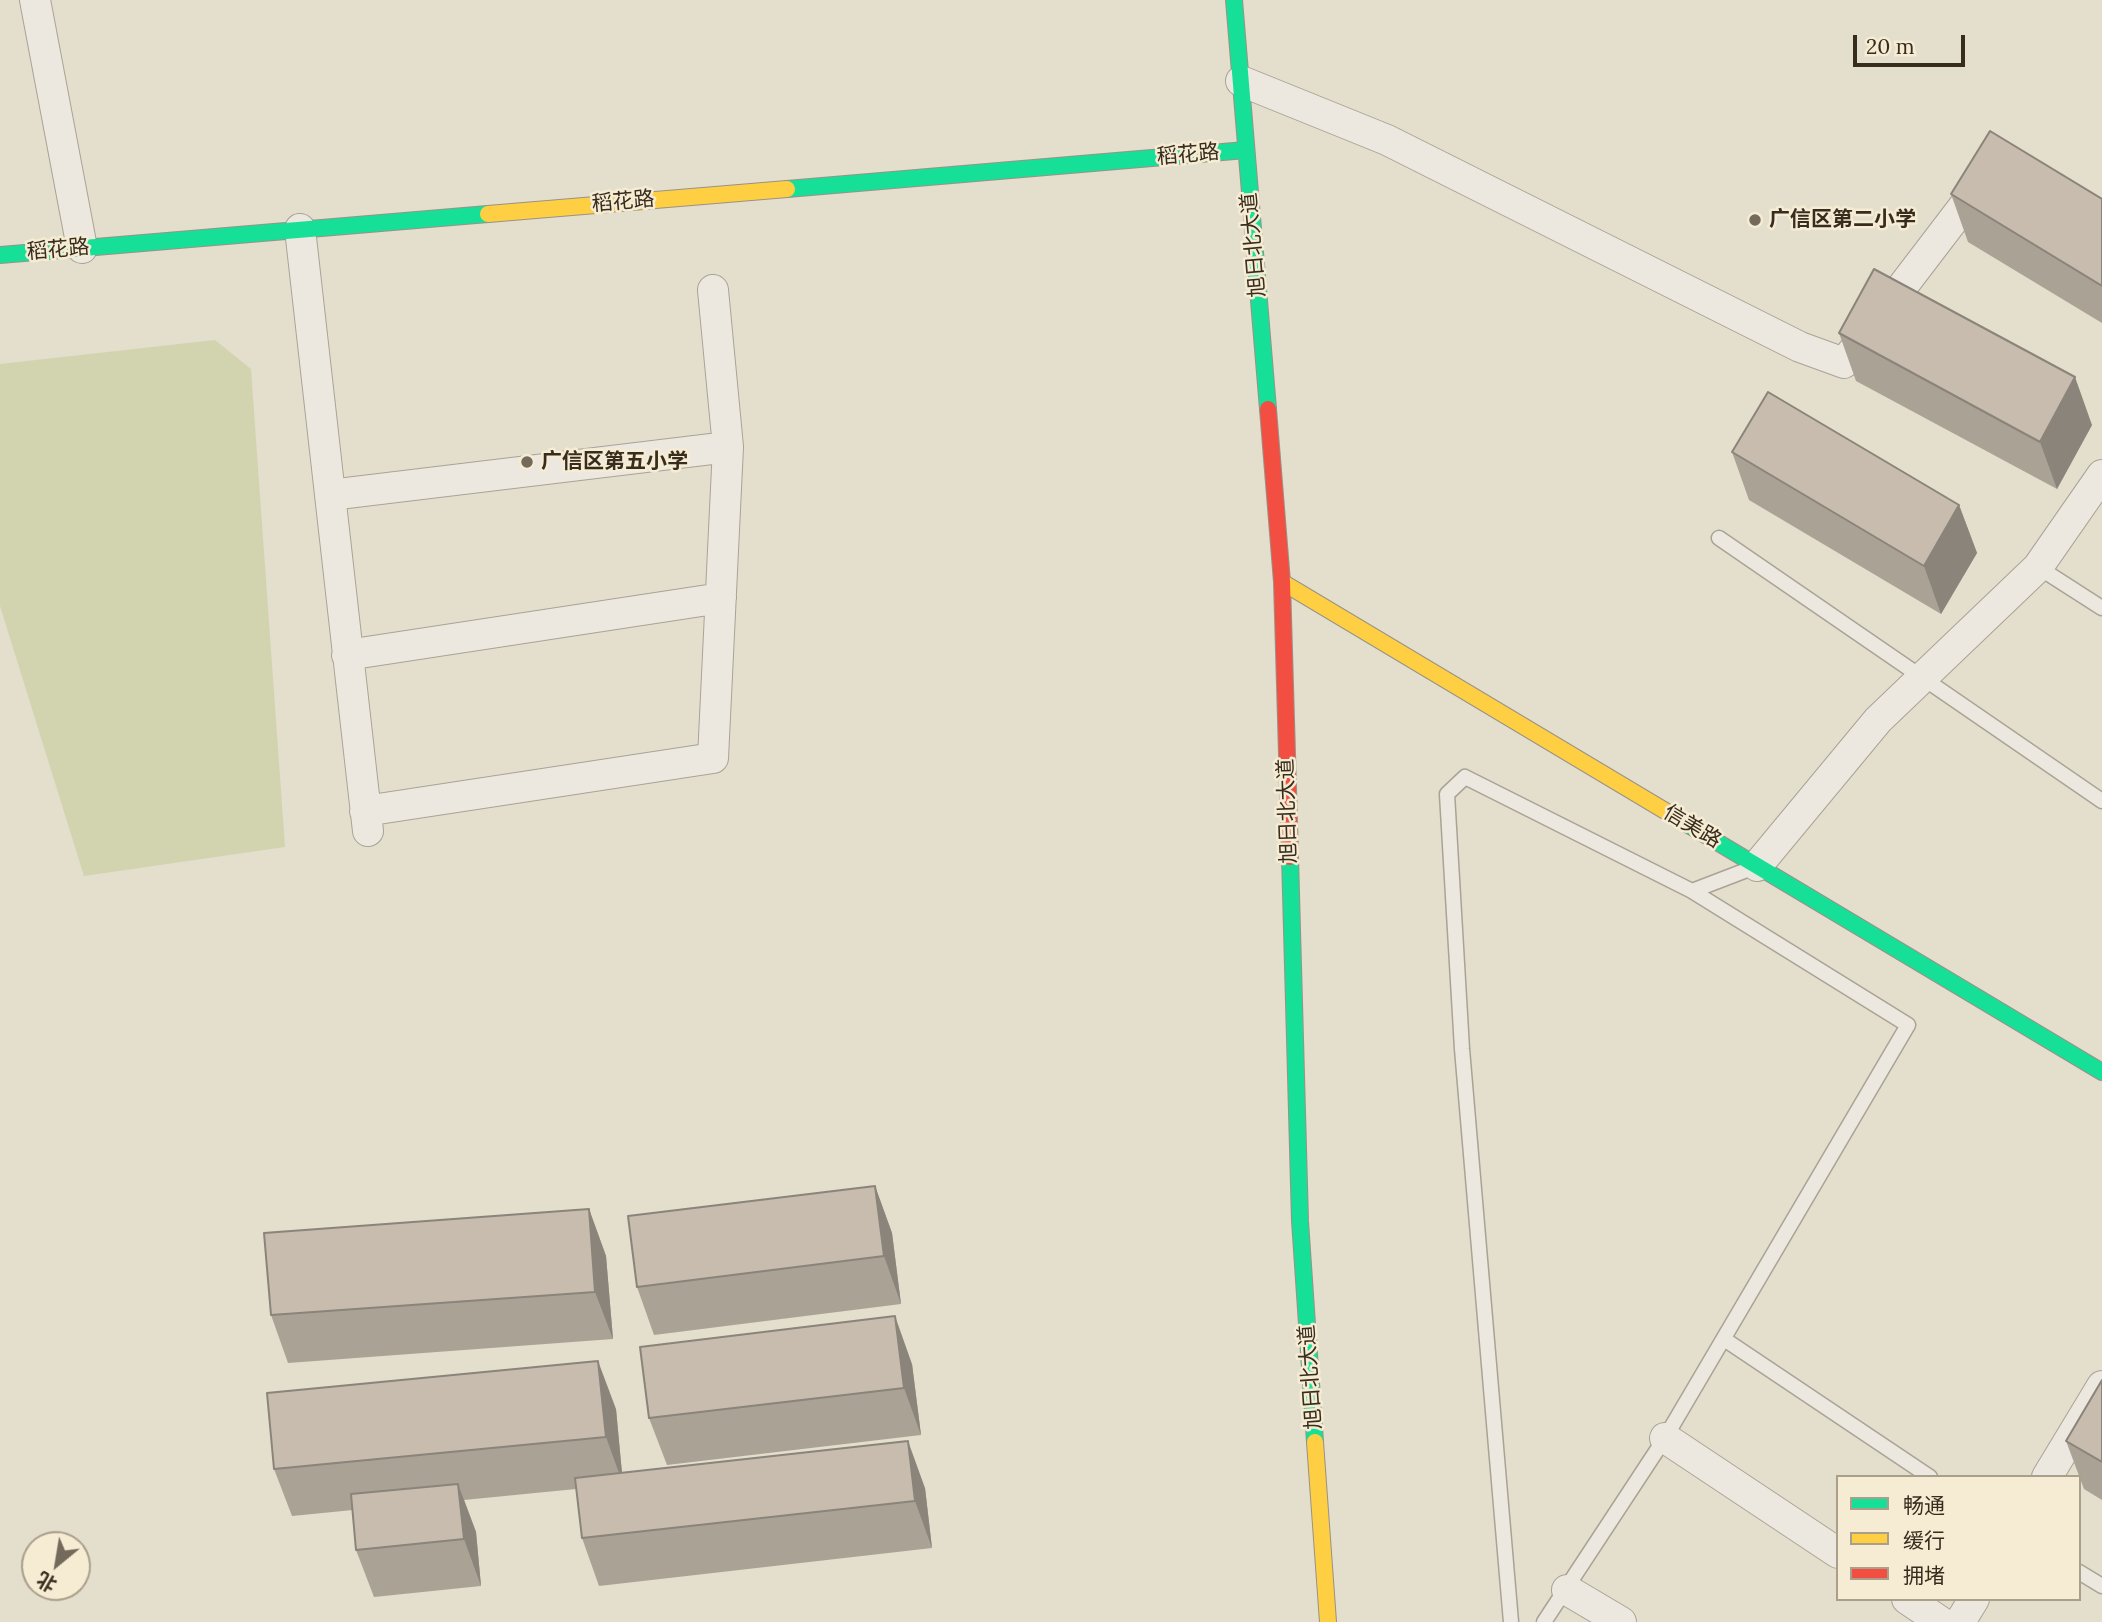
<!DOCTYPE html>
<html>
<head>
<meta charset="utf-8">
<style>
	body { margin:0 }
	#map { position:relative; width:2102px; height:1622px; overflow:hidden; background:#e4decd; font-family:Lora,"Noto Sans SC",serif }
	canvas { display:block }
	.legend { position:absolute; left:1836px; top:1475px; width:245px; height:126px; box-sizing:border-box; background:#f5ecd3; border:2px solid #a99f8b; margin:0; padding:9px 12px; list-style:none; font-size:21px; color:#372c1e }
	.legend li { display:flex; align-items:center; gap:14px; height:35px }
	.legend b { width:35px; border:2px solid #a99f8b }
	.north { position:absolute; left:21px; top:1531px; width:70px; height:70px; box-sizing:border-box; background:#f5ecd3; border:2px solid #a99f8b; border-radius:50%; rotate:210deg; font-size:19px; font-weight:700; line-height:28px; text-align:center; color:#372c1e }
	.north::after { content:''; display:block; margin:auto; width:24px; height:32px; background:#746a5b; clip-path:polygon(50% 0,100% 100%,50% 72%,0 100%) }
	.scale { position:absolute; left:1853px; top:35px; width:112px; height:32px; box-sizing:border-box; border:4px solid #372c1e; border-top:0; padding-left:9px; font-size:21px; line-height:24px; white-space:nowrap; color:#372c1e; -webkit-text-stroke:5px #f5ecd3; paint-order:stroke }
</style>
</head>
<body>
<div id="map">
<canvas width="2102" height="1622"></canvas>
<ul class="legend">
<li><b style="height:9px;background:#16e098"></b>畅通</li>
<li><b style="height:9px;background:#ffcf43"></b>缓行</li>
<li><b style="height:9px;background:#f24e42"></b>拥堵</li>
</ul>
<div class="north">北</div>
<div class="scale">20 m</div>
</div>
<script>
const c = document.querySelector('canvas').getContext('2d');
c.lineJoin = 'round';
function fillPath(path, color) {
  c.fillStyle = color;
  c.fill(path, 'evenodd');
}
function toPath(rows) {
  const path = new Path2D();
  for (const r of rows) {
    path.moveTo(r[0], r[1]);
    for (let i = 2; i < r.length; i += 2) path.lineTo(r[i], r[i + 1]);
  }
  return path;
}
function stroke(path, color, width, dash) {
  c.strokeStyle = color;
  c.lineWidth = width;
  c.lineCap = dash ? 'butt' : 'round';
  c.setLineDash(dash || []);
  c.stroke(path);
}
function label(font, color, halo, rows, align = 'center') {
  c.font = font + ' Lora,"Noto Sans SC",serif';
  c.lineWidth = 5;
  c.setLineDash([]);
  c.textBaseline = 'middle';
  c.strokeStyle = halo;
  c.fillStyle = color;
  for (const [text, x, y, turn = 0] of rows) {
    c.save();
    c.translate(x, y);
    c.rotate((+turn || 0) * Math.PI / 180);
    c.textAlign = isNaN(turn) ? turn : align;
    if (halo) c.strokeText(text, 0, 0);
    c.fillText(text, 0, 0);
    c.restore();
  }
}
const green = toPath([
	[215,340,251,369,285,847,84,876,0,606,0,364]
]);
const lane = toPath([
	[1719,538,2102,801],
	[2038,567,2102,608],
	[1724,1339,1930,1477],
	[2079,1572,2102,1586],
	[1511,1622,1462,1049,1447,794,1465,777,1692,891,1752,868],
	[1544,1622,1665,1438,1908,1025,1692,891]
]);
const street = toPath([
	[35,0,82,248],
	[1241,81,1387,140,1800,347,1844,363,1983,181],
	[300,229,368,831],
	[330,495,728,447],
	[347,655,721,598],
	[365,811,713,758,728,447,713,290],
	[1757,866,1878,720,2038,567,2102,475],
	[1665,1438,1838,1553],
	[2047,1477,2102,1386],
	[1567,1590,1621,1622],
	[1907,1599,1941,1622],
	[1960,1622,1974,1599]
]);
const fast = toPath([
	[1234,0,1268,409],
	[787,189,1246,150],
	[0,255,488,214],
	[1682,821,2102,1072],
	[1290,857,1300,1221,1315,1442]
]);
const slow = toPath([
	[488,214,787,189],
	[1282,582,1682,821],
	[1315,1442,1328,1622]
]);
const jam = toPath([
	[1268,409,1282,582,1290,857]
]);
const wall = toPath([
	[1951,194,2102,199,2102,323,1968,242],
	[1839,333,2092,425,2057,489,1856,381],
	[1732,452,1959,505,1977,553,1941,614,1749,500],
	[875,1186,892,1233,901,1304,654,1335,637,1287],
	[589,1209,606,1256,613,1339,288,1363,271,1315],
	[912,1364,921,1435,667,1465,649,1418],
	[2102,1380,2102,1500,2084,1489,2066,1441],
	[616,1409,622,1473,925,1488,932,1548,599,1586,582,1538,576,1489,464,1500,476,1532,481,1586,374,1597,356,1550,353,1510,292,1516,274,1469]
]);
const shadedWall = toPath([
	[2075,377,2092,425,2057,489,2040,442],
	[1959,505,1977,553,1941,614,1924,566],
	[875,1186,892,1233,901,1304,884,1256],
	[589,1209,606,1256,613,1339,595,1292],
	[895,1316,912,1364,921,1435,904,1388],
	[598,1361,616,1409,623,1484,606,1437],
	[908,1441,925,1488,932,1548,915,1501],
	[458,1484,476,1532,481,1586,464,1539]
]);
const building = toPath([
	[1990,131,2102,199,2102,286,1951,194,1990,131],
	[1874,269,2075,377,2040,442,1839,333,1874,269],
	[1768,392,1959,505,1924,566,1732,452,1768,392],
	[875,1186,884,1256,637,1287,628,1216,875,1186],
	[589,1209,595,1292,271,1315,264,1233,589,1209],
	[895,1316,904,1388,649,1418,640,1347,895,1316],
	[598,1361,606,1437,274,1469,267,1393,598,1361],
	[2102,1380,2102,1462,2066,1441,2102,1380],
	[908,1441,915,1501,582,1538,575,1478,908,1441],
	[458,1484,464,1539,356,1550,351,1494,458,1484]
]);
const markers = [
	[1755,220,7,"#746a5b"],
	[527,462,7,"#746a5b"]
];
const streetNames = [
	["稻花路",1188,155,-5],
	["稻花路",623,202,-5],
	["旭日北大道",1254,245,-95],
	["稻花路",58,250,-5],
	["旭日北大道",1288,811,-92],
	["信美路",1692,827,31],
	["旭日北大道",1311,1377,-94]
];
const poiNames = [
	["广信区第二小学",1769,220],
	["广信区第五小学",541,462]
];
fillPath(green, '#d2d4b0');
stroke(lane, '#a9a396', 17);
stroke(street, '#a9a396', 32);
stroke(fast, '#999286', 18);
stroke(slow, '#999286', 18);
stroke(jam, '#999286', 18);
stroke(lane, '#ece8df', 14);
stroke(street, '#ece8df', 30);
stroke(fast, '#16e098', 16);
stroke(slow, '#ffcf43', 16);
stroke(jam, '#f24e42', 16);
fillPath(wall, '#aba296');
fillPath(shadedWall, '#8b847a');
fillPath(building, '#c7bcae');
stroke(building, '#8b847a', 2);
for (const [x, y, r, color] of markers) {
  const dot = new Path2D();
  dot.arc(x, y, r, 0, 2 * Math.PI);
  c.fillStyle = color;
  c.fill(dot);
  stroke(dot, '#f5ecd3', 2.5);
}
label('21px', '#372c1e', '#f5ecd3', streetNames);
label('bold 21px', '#372c1e', '#f5ecd3', poiNames, 'left');
</script>
</body>
</html>
